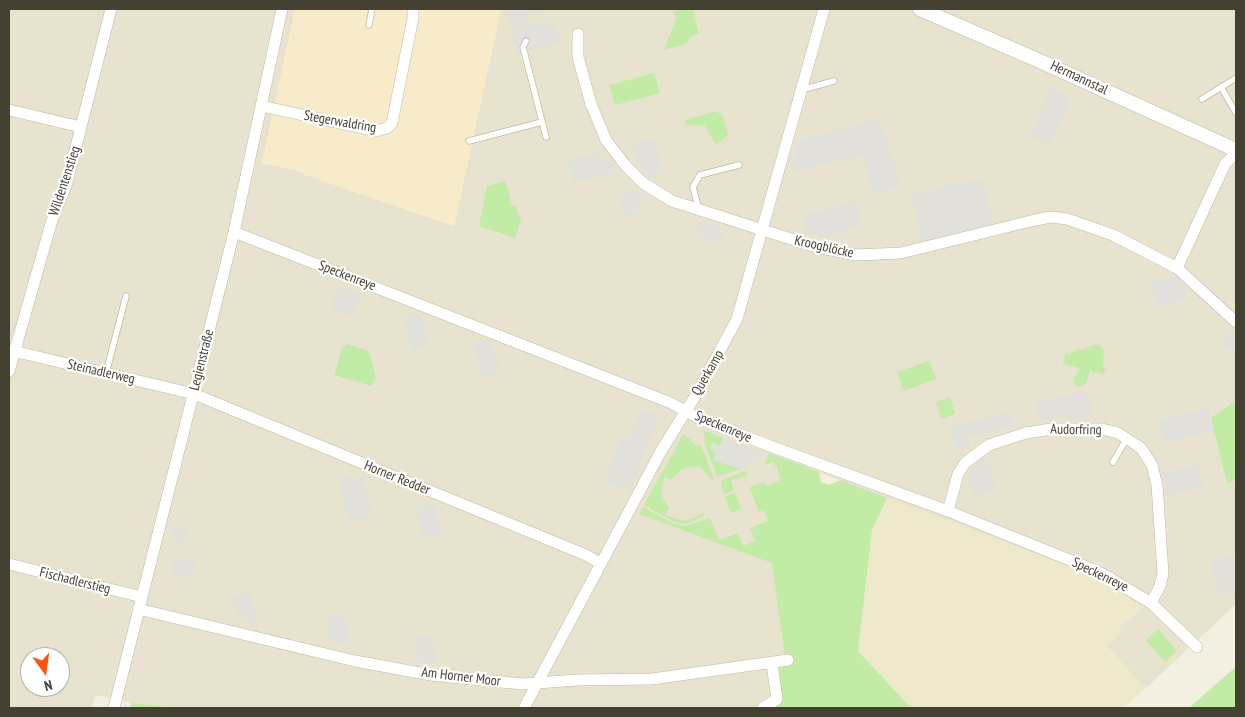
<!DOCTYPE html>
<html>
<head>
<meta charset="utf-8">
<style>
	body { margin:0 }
	#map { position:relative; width:1245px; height:717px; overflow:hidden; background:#f3f0e2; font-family:"PT Sans Narrow",sans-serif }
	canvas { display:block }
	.frame { position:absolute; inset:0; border:10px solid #444032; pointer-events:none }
	.north { position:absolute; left:20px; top:647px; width:50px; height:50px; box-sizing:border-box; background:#fff; border:1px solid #b4b3ad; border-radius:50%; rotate:166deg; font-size:14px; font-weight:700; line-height:20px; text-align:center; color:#444032 }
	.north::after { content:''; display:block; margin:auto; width:18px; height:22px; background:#ff530c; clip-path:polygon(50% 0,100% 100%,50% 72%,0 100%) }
</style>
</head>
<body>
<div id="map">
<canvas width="1245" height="717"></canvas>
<div class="frame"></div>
<div class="north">N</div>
</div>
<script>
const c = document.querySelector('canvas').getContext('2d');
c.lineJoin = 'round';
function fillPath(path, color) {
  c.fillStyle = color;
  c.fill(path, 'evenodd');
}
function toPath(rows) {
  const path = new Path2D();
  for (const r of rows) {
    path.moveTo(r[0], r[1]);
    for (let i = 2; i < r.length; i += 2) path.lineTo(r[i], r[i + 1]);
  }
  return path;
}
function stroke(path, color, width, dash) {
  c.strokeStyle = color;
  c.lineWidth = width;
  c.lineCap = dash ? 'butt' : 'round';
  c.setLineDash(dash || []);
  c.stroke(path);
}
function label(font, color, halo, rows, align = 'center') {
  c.font = font + ' "PT Sans Narrow",sans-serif';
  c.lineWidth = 4.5;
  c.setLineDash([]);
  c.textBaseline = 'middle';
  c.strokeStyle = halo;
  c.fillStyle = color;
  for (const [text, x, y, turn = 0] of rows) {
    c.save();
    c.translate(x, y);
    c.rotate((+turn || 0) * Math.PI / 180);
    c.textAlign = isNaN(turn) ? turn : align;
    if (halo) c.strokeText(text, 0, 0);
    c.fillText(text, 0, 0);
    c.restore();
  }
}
const residential = toPath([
	[9,9,295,9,262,163,303,172,303,174,454,226,501,9,1236,9,1236,604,1146,688,1107,647,1122,633,1119,629,1114,588,1067,566,794,463,758,557,773,563,789,666,783,701,769,708,178,708,131,703,95,695,92,708,9,708],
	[30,657,60,657,60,687,30,687]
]);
const commercial = toPath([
	[295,9,501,9,454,226,303,174,303,171,262,163]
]);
const education = toPath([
	[887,498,1067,566,1114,588,1142,607,1119,629,1122,633,1107,647,1146,688,1123,708,911,708,858,651,872,530]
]);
const green = toPath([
	[672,9,693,9,699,33,690,38,686,44,664,50,676,18],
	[654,73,660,93,615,105,609,85],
	[716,111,723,116,728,135,716,145,705,126,686,125,685,120],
	[505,181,512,205,515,205,521,220,515,238,479,226,487,186],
	[347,344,369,351,376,378,372,386,334,375,342,348],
	[1093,345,1100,345,1104,350,1103,365,1106,371,1102,375,1090,370,1086,384,1077,387,1073,381,1080,368,1063,364,1066,351,1067,355,1077,349,1083,350],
	[929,361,936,379,904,391,897,372],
	[950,397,955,414,941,419,936,402],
	[1234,402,1236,412,1236,478,1227,484,1211,418],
	[703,430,723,438,720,446,712,444,716,452,714,460,740,469,717,476,704,442,706,441],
	[683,435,690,439,694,445,701,445,714,479,712,480,701,468,693,466,682,469,672,479,664,477,661,491,663,498,669,508,665,515,684,521,697,517,702,513,705,515,687,524,675,522,644,505],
	[769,453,819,472,821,482,829,485,841,480,887,498,872,530,858,651,911,708,769,708,782,700,776,669,789,666,787,656,785,657,772,563,639,514,643,507,674,524,687,526,710,518,719,540,738,533,743,546,755,541,750,528,768,521,764,510,759,512,750,487,764,482,766,486,780,480,777,466,775,466,773,462,764,465],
	[746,471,748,476,731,480,734,490,724,494,721,484,723,480],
	[735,493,741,509,731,513,725,497],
	[1158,629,1177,651,1165,662,1146,640],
	[1236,667,1236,708,1189,708,1224,677],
	[131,703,178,708,130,708]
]);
const parking = toPath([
	[506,9,550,9,525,16,528,27,554,21,560,43,518,54],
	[1050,88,1071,97,1050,144,1030,136],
	[880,119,902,187,873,193,864,155,791,172,798,140],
	[654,139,663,174,648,178,644,164,637,166,632,144],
	[600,152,602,159,613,164,615,173,574,183,568,161],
	[982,178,994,227,922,244,911,195],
	[643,192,644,200,637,201,640,213,625,216,619,195],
	[857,201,861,226,823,238,805,232,802,215],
	[702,222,712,227,719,225,723,240,708,244,706,237,700,238,696,224],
	[1171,276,1186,285,1188,298,1158,308,1149,283],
	[338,287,361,294,354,317,331,309],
	[419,311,429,347,412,351,402,316],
	[1226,329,1236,336,1236,352,1224,346],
	[491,339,500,372,482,376,473,343],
	[1088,390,1093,415,1070,420,1068,415,1040,422,1035,402],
	[1209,408,1214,431,1164,443,1158,420],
	[641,410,659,415,631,490,605,483,621,436,630,439],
	[1010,412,1014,426,969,437,971,446,956,450,950,427],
	[723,438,763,453,760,460,755,459,753,464,748,462,746,467,740,469,713,460,716,452,710,450,712,443,720,446],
	[989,457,997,490,973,497,968,475,975,464,981,458],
	[1199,464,1204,487,1168,495,1163,472],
	[353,475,354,480,363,477,373,516,349,522,338,479],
	[434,503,441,534,423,538,416,507],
	[185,524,189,539,176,543,173,530],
	[1236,554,1236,591,1220,596,1211,561],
	[193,557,197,572,175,579,171,563],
	[249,592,258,626,248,627,245,613,237,615,232,597],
	[344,614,352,647,340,643,332,644,326,619],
	[430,634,438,663,418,662,414,639]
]);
const service = toPath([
	[369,25,372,9],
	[526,41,523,47,546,137],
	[1221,87,1236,113],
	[801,90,834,81],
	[1202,99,1236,78],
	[469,141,542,122],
	[699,210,693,187,700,175,739,165],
	[106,373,126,296],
	[1113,462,1127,438]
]);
const minor = toPath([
	[578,34,578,57,591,104,606,140,625,165,643,183,672,201,816,247,856,255,901,253,1035,220,1051,217,1067,219,1113,235,1177,268,1236,322],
	[261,106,376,131,387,128,392,123,413,18,413,9],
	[9,110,81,127],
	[234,232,671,403,698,418,770,446,948,511,1082,565,1103,574,1151,603,1197,647],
	[1177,268,1225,164,1236,153],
	[9,350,194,394,586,555,600,563],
	[9,371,52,220,66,186,111,9],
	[948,511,958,474,965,463,989,445,1026,433,1051,429,1102,429,1118,433,1141,448,1152,465,1157,485,1163,574,1160,586,1151,603],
	[9,564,142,597],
	[138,609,355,661,431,675,522,684,578,680,652,679,788,660],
	[114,708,234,232,282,9],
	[524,708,661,451,696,395,737,319,824,9],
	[763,708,777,699,772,664]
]);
const tertiary = toPath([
	[920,9,1042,62,1236,150]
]);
const streetNames = [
	["Hermannstal",1079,78,25],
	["Stegerwaldring",340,122,10],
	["Wildentenstieg",65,181,-72],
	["Kroogblöcke",824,247,13],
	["Speckenreye",347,276,21],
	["Legienstraße",202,360,-76],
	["Steinadlerweg",101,372,13],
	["Querkamp",708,373,-60],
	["Speckenreye",723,427,23],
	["Audorfring",1076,430,1],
	["Horner Redder",397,478,22],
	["Speckenreye",1100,575,26],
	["Fischadlerstieg",75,581,14],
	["Am Horner Moor",461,677,7]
];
fillPath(residential, '#e7e3cf');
fillPath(commercial, '#f8ebca');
fillPath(education, '#ede9ca');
fillPath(green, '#c2eba6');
fillPath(parking, '#e2e0db');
stroke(service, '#beb9a4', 7);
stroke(minor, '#beb9a4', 12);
stroke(tertiary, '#beb9a4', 15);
stroke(service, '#fff', 5.5);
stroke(minor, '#fff', 11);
stroke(tertiary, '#fff', 14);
label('14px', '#444032', '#fff', streetNames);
</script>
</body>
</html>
